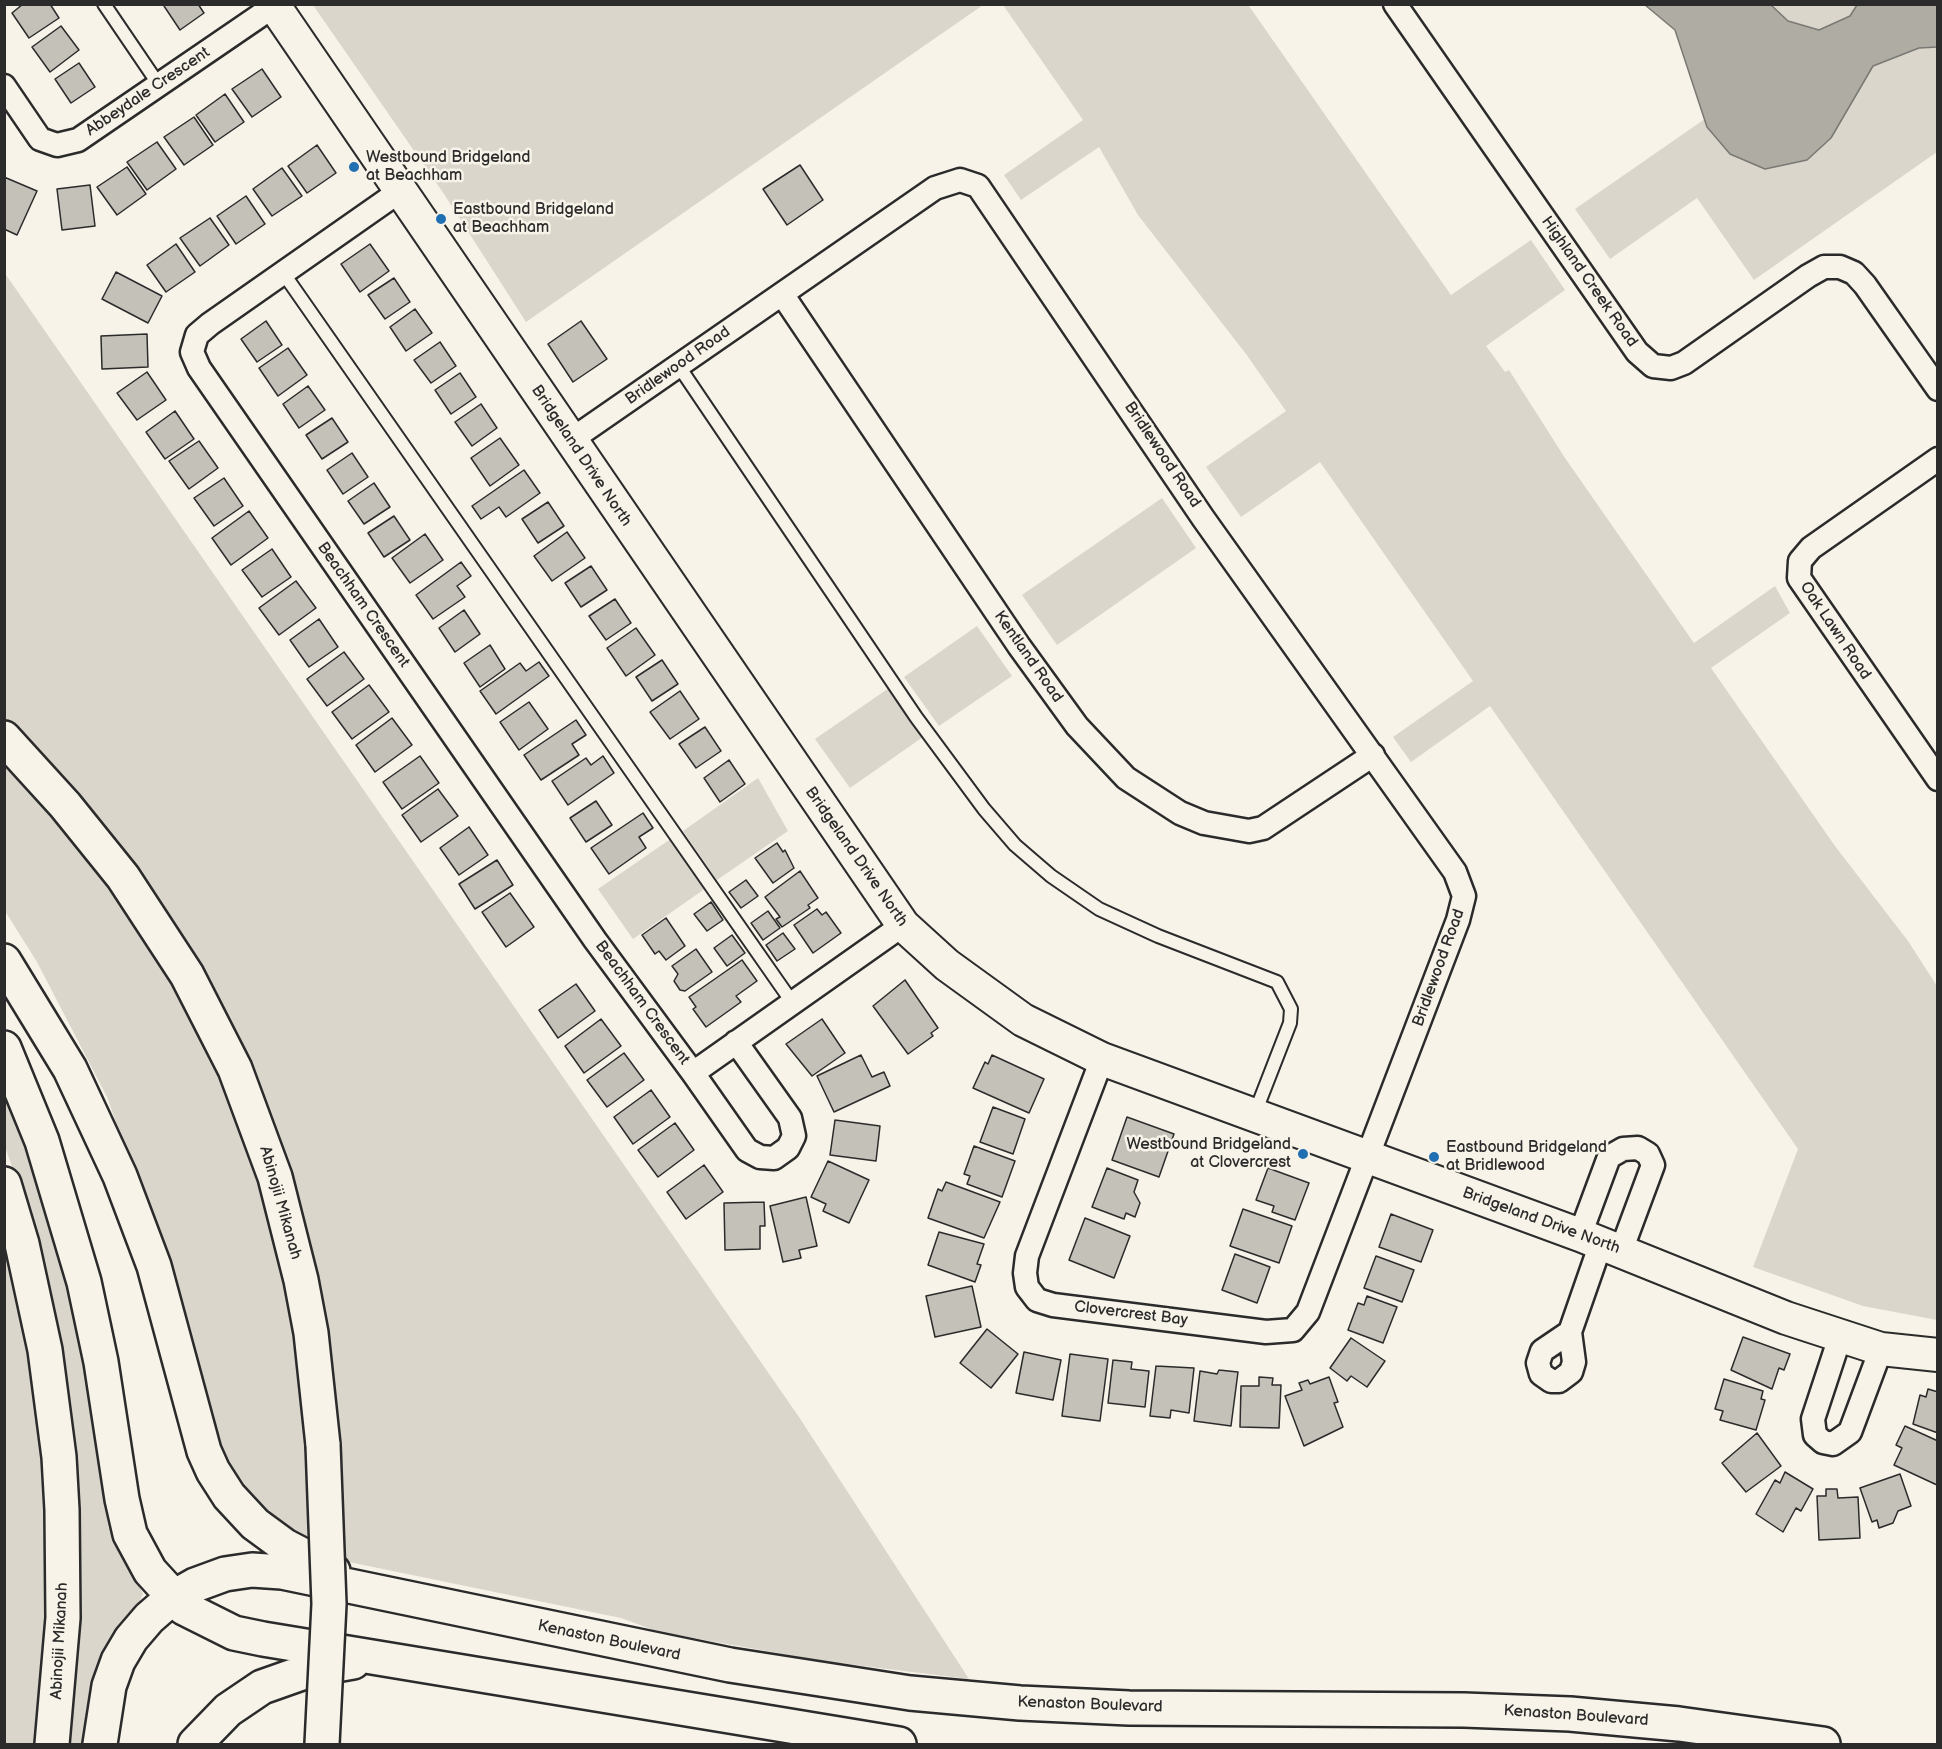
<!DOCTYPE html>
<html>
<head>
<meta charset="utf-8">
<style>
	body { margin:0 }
	#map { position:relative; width:1942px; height:1749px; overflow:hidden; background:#f7f3e8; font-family:"Balsamiq Sans",sans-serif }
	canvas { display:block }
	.frame { position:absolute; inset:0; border:6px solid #2b2b2b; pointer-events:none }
</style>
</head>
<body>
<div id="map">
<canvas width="1942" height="1749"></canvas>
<div class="frame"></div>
</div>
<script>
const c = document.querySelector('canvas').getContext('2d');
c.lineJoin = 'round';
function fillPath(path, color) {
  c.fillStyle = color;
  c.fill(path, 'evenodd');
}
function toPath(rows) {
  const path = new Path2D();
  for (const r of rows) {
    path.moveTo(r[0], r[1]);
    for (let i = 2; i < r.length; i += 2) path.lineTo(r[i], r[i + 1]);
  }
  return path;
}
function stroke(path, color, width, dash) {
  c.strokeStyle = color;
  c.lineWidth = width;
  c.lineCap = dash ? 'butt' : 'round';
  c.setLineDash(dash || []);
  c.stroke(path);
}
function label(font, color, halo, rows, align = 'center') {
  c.font = font + ' "Balsamiq Sans",sans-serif';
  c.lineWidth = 5;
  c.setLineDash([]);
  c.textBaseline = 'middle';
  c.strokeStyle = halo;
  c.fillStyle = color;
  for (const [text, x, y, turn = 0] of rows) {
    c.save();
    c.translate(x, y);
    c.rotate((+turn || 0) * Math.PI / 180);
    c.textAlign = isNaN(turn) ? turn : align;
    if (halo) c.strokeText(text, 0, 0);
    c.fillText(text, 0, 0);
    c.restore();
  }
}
const green = toPath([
	[313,5,983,5,526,322,444,194],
	[1003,5,1251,5,1249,6,1451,295,1531,240,1565,290,1486,346,1505,372,1509,370,1565,458,1694,643,1775,586,1790,613,1711,668,1835,846,1908,941,1937,986,1937,1320,1863,1306,1753,1267,1798,1149,1490,706,1411,762,1393,737,1473,681,1320,462,1241,517,1206,467,1286,411,1246,354,1138,215,1099,147,1021,200,1004,175,1083,120],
	[1648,5,1937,5,1937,152,1754,280,1697,198,1610,259,1575,209,1712,114,1680,35],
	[4,272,799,1417,969,1679,823,1661,659,1632,621,1618,344,1561,317,1553,226,1480,176,1293,107,1097,37,962,5,911],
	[1162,498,1196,548,1057,645,1022,595],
	[977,626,1012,676,939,726,904,677],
	[889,688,923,737,850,788,815,739],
	[758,778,788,831,717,880,683,831],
	[672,838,706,888,633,939,598,889],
	[4,1072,76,1308,118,1546,143,1594,139,1603,116,1632,87,1744,64,1744,70,1699,17,1182,5,1146],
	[4,1240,29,1348,45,1469,50,1615,39,1744,5,1744]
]);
const water = toPath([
	[1645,5,1771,5,1788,21,1819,30,1850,16,1857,5,1937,5,1937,47,1919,48,1873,66,1831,138,1807,160,1765,169,1730,154,1707,127,1675,30,1645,5]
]);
const building = toPath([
	[23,4,50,4,59,18,29,38,12,13,23,4],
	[166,4,198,4,204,13,180,30,164,6,166,4],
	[61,26,79,50,50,72,32,47,61,26],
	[79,63,95,87,71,103,55,79,79,63],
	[262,69,281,97,252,117,232,89,262,69],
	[225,94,244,122,215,142,196,115,225,94],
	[194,117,213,145,184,165,164,137,194,117],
	[157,142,176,169,147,190,127,162,157,142],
	[317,145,336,173,307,193,288,166,317,145],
	[800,165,823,200,787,225,763,189,800,165],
	[127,167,146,194,117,215,97,187,127,167],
	[282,168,302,196,272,216,253,189,282,168],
	[4,177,37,191,17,235,4,229,4,177],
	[90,185,95,226,62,230,57,189,90,185],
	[246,196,265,224,236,244,217,216,246,196],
	[210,218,229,245,200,266,180,238,210,218],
	[176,244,195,272,166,292,147,265,176,244],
	[370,244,389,271,360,292,341,264,370,244],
	[116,272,162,296,148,323,102,299,116,272],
	[394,278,410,302,385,319,368,295,394,278],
	[415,309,432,333,406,351,390,327,415,309],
	[266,321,282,345,257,362,241,339,266,321],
	[581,321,607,359,573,382,548,344,581,321],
	[147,334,148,367,102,369,101,336,147,334],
	[440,342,456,366,431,383,414,360,440,342],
	[288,348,307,375,278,396,259,368,288,348],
	[147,372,166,400,137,420,117,393,147,372],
	[460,373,476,397,451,414,435,390,460,373],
	[308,386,325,410,299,428,283,404,308,386],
	[481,404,497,428,472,446,455,422,481,404],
	[175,411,194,439,165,459,146,432,175,411],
	[332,418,348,442,322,459,306,435,332,418],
	[500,438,519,465,490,486,471,458,500,438],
	[199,441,218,468,189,489,169,461,199,441],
	[352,453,368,477,343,494,327,470,352,453],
	[524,470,540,493,506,517,499,507,481,519,472,506,524,470],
	[224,478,243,506,214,526,194,498,224,478],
	[374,483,390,507,364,524,348,501,374,483],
	[548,502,564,526,538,543,522,519,548,502],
	[249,511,268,538,231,565,212,538,249,511],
	[394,516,410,540,384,557,368,533,394,516],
	[567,532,585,558,552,581,534,556,567,532],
	[425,534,443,560,410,583,392,558,425,534],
	[272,549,291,577,262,597,242,570,272,549],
	[461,562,471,576,457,586,465,597,433,619,416,595,461,562],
	[591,566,607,590,581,607,565,583,591,566],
	[296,581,316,608,279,635,259,608,296,581],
	[615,599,631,623,606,640,589,616,615,599],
	[464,610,480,634,455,652,439,628,464,610],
	[319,619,338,647,309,667,290,640,319,619],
	[636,628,655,655,626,676,607,648,636,628],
	[490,645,505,669,480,687,464,663,490,645],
	[344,652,364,679,327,706,307,679,344,652],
	[662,660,678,684,652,701,636,677,662,660],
	[539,662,549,676,496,714,480,691,520,663,526,671,539,662],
	[369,685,389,712,352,739,332,712,369,685],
	[680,691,699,719,670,739,650,712,680,691],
	[529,702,548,729,519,750,500,722,529,702],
	[392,718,412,745,375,772,356,745,392,718],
	[576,720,586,735,572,744,579,755,541,780,524,755,576,720],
	[705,727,721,751,696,768,679,744,705,727],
	[420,756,439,783,402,809,383,782,420,756],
	[603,756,614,773,568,805,552,781,586,758,591,765,603,756],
	[729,760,745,784,720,802,704,778,729,760],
	[438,789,458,816,421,842,402,815,438,789],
	[596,801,612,825,586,842,570,818,596,801],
	[643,813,653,828,639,837,646,848,609,874,591,848,643,813],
	[469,827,488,855,459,875,440,848,469,827],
	[777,843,783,852,785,850,794,868,773,883,755,858,777,843],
	[497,860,513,885,475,909,459,884,497,860],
	[800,871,818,898,808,905,810,908,782,927,776,919,780,917,765,897,800,871],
	[746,880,758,896,741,908,729,892,746,880],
	[510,893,534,927,506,947,482,912,510,893],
	[711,902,723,920,707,931,694,914,711,902],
	[817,909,822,915,826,912,841,933,813,953,794,925,817,909],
	[768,911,780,928,763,940,751,923,768,911],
	[666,918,685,946,666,960,659,951,655,954,642,935,666,918],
	[783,933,795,949,777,961,766,945,783,933],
	[732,935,745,953,727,966,714,948,732,935],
	[696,949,712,972,685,991,680,990,674,981,678,974,672,966,696,949],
	[742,960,757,981,736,996,741,1002,706,1027,693,1009,696,1007,689,997,742,960],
	[905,980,938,1028,931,1033,933,1036,908,1054,873,1006,905,980],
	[576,984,595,1011,558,1038,539,1010,576,984],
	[601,1019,621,1046,584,1073,565,1046,601,1019],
	[822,1019,845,1053,812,1076,786,1044,822,1019],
	[624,1053,644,1080,607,1107,587,1080,624,1053],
	[861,1055,872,1077,884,1072,890,1086,834,1112,817,1076,861,1055],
	[992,1055,1044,1079,1029,1113,973,1088,985,1062,988,1064,992,1055],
	[651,1090,670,1117,633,1144,614,1117,651,1090],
	[993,1107,1025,1119,1013,1154,980,1142,993,1107],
	[1127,1117,1174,1134,1159,1177,1112,1160,1127,1117],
	[835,1120,880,1126,876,1161,830,1155,835,1120],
	[675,1123,694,1150,658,1177,638,1150,675,1123],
	[974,1146,1015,1161,1002,1197,967,1184,970,1176,964,1174,974,1146],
	[828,1161,869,1180,849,1223,823,1211,826,1204,811,1197,828,1161],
	[704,1165,723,1192,686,1219,667,1192,704,1165],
	[1107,1168,1138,1180,1134,1192,1140,1203,1135,1217,1126,1213,1124,1219,1092,1207,1107,1168],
	[1268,1168,1309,1183,1295,1220,1272,1212,1274,1206,1256,1200,1268,1168],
	[946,1182,1000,1202,984,1238,928,1218,938,1189,942,1191,946,1182],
	[806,1197,817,1246,799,1250,801,1258,783,1262,770,1206,806,1197],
	[764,1202,765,1226,760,1226,760,1249,725,1250,724,1203,764,1202],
	[1243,1209,1292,1226,1279,1263,1230,1246,1243,1209],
	[1391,1214,1433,1230,1421,1262,1379,1247,1391,1214],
	[1085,1218,1130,1236,1114,1278,1069,1260,1085,1218],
	[939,1232,984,1244,977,1264,981,1265,975,1282,928,1265,939,1232],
	[1235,1254,1270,1267,1257,1303,1222,1290,1235,1254],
	[1376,1256,1414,1270,1402,1302,1364,1288,1376,1256],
	[972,1286,981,1327,935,1337,926,1296,972,1286],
	[1367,1296,1397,1307,1383,1343,1348,1330,1358,1303,1364,1305,1367,1296],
	[987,1329,1018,1354,991,1388,960,1363,987,1329],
	[1743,1337,1790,1354,1784,1370,1779,1368,1772,1389,1731,1370,1743,1337],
	[1351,1338,1385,1361,1367,1387,1351,1376,1347,1381,1330,1368,1351,1338],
	[1024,1352,1061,1360,1053,1400,1016,1393,1024,1352],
	[1070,1354,1108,1359,1100,1421,1062,1416,1070,1354],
	[1113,1360,1132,1362,1131,1369,1149,1371,1145,1407,1108,1403,1113,1360],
	[1156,1366,1194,1368,1189,1413,1171,1410,1170,1418,1150,1416,1156,1366],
	[1219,1370,1238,1372,1231,1426,1194,1421,1200,1371,1217,1374,1219,1370],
	[1259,1377,1273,1378,1272,1385,1281,1385,1279,1428,1240,1427,1241,1386,1259,1386,1259,1377],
	[1329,1377,1338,1402,1334,1403,1343,1427,1304,1446,1285,1396,1302,1390,1299,1383,1308,1380,1310,1384,1329,1377],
	[1724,1379,1763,1391,1761,1399,1765,1400,1756,1430,1720,1420,1723,1411,1715,1409,1724,1379],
	[1928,1389,1938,1392,1938,1433,1913,1424,1920,1395,1926,1397,1928,1389],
	[1905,1426,1938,1441,1937,1485,1894,1465,1902,1448,1896,1445,1905,1426],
	[1757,1433,1781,1466,1746,1492,1722,1463,1757,1433],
	[1785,1472,1813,1489,1801,1511,1796,1508,1783,1532,1756,1514,1775,1480,1780,1483,1785,1472],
	[1900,1474,1911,1506,1898,1511,1893,1523,1879,1528,1877,1520,1872,1522,1860,1488,1900,1474],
	[1826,1489,1837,1489,1838,1498,1858,1497,1860,1538,1819,1540,1817,1496,1826,1496,1826,1489]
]);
const lane = toPath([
	[104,4,159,85],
	[284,274,792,1002],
	[678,365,916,717,984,809,1015,845,1051,876,1099,909,1158,936,1277,982,1291,1009,1290,1023,1255,1113]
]);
const street = toPath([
	[1395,4,1637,352,1653,366,1671,368,1684,363,1808,276,1824,267,1840,267,1854,273,1865,285,1938,389],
	[4,86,40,139,57,145,78,140,274,6],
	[400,191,210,324,197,335,192,352,199,368,595,940,693,1073,903,925],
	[782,294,1019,646,1077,726,1126,778,1180,813,1204,823,1249,831,1263,828,1373,755],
	[571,440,935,188,960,180,978,186,1203,518,1455,872,1464,896,1458,920,1308,1312,1293,1330,1266,1332,1053,1305,1037,1300,1027,1287,1025,1273,1027,1256,1102,1059],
	[1938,459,1811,548,1800,561,1799,578,1938,779],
	[693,1073,747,1150,760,1157,774,1158,788,1148,794,1136,790,1118,736,1042],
	[1580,1235,1609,1157,1623,1149,1638,1148,1648,1154,1653,1165,1621,1251],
	[1570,1332,1542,1351,1538,1363,1541,1374,1551,1381,1559,1381,1571,1372,1574,1362,1570,1332,1601,1243],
	[1840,1337,1813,1419,1815,1435,1823,1442,1833,1444,1850,1432,1881,1349]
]);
const secondary = toPath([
	[273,4,903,925,947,965,1023,1020,1102,1059,1580,1235,1786,1318,1881,1349,1938,1355]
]);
const primary = toPath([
	[4,738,65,805,123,877,187,975,235,1069,275,1177,301,1280,311,1333,323,1445],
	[4,961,70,1069,120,1176,154,1266,204,1451,213,1471,229,1496,255,1524,285,1546,333,1571],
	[4,1048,42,1141,84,1282,101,1362,122,1499,130,1534,150,1571,184,1608,234,1633,263,1639,899,1744],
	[4,1184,22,1244,45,1350,59,1457,62,1510,63,1618,52,1744],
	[100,1744,109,1686,118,1661,131,1639,149,1618,172,1598,195,1585,225,1574,252,1570,282,1572,730,1665,910,1693,1020,1703,1129,1708,1464,1710,1570,1714,1679,1724,1823,1744],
	[195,1744,228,1710,262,1687,313,1669,353,1662]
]);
const primaryBridge = toPath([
	[322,1744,329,1604,323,1445]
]);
const markers = [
	[354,167,6,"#1f6fb2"],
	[441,219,6,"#1f6fb2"],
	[1303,1154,6,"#1f6fb2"],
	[1434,1157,6,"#1f6fb2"]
];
const streetNames = [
	["Abbeydale Crescent",148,92,-34],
	["Highland Creek Road",1589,282,55],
	["Bridlewood Road",678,366,-35],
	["Bridlewood Road",1162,455,56],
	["Bridgeland Drive North",581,456,56],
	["Beachham Crescent",363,605,55],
	["Oak Lawn Road",1835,631,56],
	["Kentland Road",1028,657,55],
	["Bridgeland Drive North",856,857,55],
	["Bridlewood Road",1439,968,-70],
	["Beachham Crescent",642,1003,54],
	["Abinojii Mikanah",280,1203,74],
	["Bridgeland Drive North",1541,1221,20],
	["Clovercrest Bay",1131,1314,7],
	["Abinojii Mikanah",60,1641,-87],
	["Kenaston Boulevard",609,1641,12],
	["Kenaston Boulevard",1090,1705,2],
	["Kenaston Boulevard",1576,1716,4]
];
const poiNames = [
	["Westbound Bridgeland",366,158],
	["at Beachham",366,176],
	["Eastbound Bridgeland",453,210],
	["at Beachham",453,228],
	["Westbound Bridgeland",1291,1145,"right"],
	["at Clovercrest",1291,1163,"right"],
	["Eastbound Bridgeland",1446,1148],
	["at Bridlewood",1446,1166]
];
fillPath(green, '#dad6cc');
fillPath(water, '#afaca4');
stroke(water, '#7a7874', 1.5);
fillPath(building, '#c4c1b9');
stroke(building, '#2b2b2b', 1.5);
stroke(lane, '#2b2b2b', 16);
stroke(street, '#2b2b2b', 27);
stroke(secondary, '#2b2b2b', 36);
stroke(primary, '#2b2b2b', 38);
stroke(lane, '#f7f3e8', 12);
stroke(street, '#f7f3e8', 22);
stroke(secondary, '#f7f3e8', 32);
stroke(primary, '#f7f3e8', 33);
stroke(primaryBridge, '#2b2b2b', 38, []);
stroke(primaryBridge, '#f7f3e8', 33);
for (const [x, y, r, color] of markers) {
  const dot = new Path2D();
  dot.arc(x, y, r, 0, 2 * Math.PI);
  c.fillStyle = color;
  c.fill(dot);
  stroke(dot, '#f7f3e8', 2);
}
label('16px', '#2b2b2b', '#f7f3e8', streetNames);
label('16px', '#2b2b2b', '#f7f3e8', poiNames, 'left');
</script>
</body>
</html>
